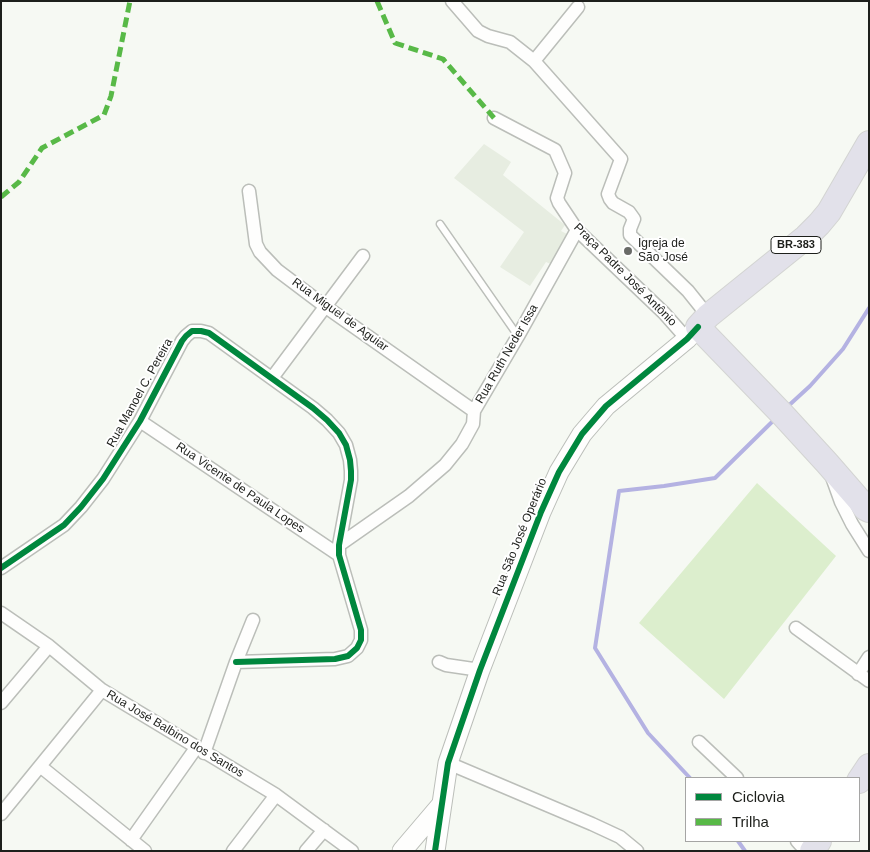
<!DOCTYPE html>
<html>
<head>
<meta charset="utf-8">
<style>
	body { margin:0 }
	#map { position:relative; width:870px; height:852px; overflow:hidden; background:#f6f9f3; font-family:Arial,sans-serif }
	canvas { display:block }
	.frame { position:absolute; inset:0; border:2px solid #1d1f1b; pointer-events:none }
	.legend { position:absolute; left:685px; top:777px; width:175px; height:65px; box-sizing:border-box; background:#fff; border:1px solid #a5a5a4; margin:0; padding:6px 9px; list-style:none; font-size:15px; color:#1d1f1b }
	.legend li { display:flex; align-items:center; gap:10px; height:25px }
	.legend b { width:25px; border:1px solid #a5a5a4 }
</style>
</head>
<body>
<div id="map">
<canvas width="870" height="852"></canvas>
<div class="frame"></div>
<ul class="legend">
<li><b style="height:6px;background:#00873e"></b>Ciclovia</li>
<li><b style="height:6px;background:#58b947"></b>Trilha</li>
</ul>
</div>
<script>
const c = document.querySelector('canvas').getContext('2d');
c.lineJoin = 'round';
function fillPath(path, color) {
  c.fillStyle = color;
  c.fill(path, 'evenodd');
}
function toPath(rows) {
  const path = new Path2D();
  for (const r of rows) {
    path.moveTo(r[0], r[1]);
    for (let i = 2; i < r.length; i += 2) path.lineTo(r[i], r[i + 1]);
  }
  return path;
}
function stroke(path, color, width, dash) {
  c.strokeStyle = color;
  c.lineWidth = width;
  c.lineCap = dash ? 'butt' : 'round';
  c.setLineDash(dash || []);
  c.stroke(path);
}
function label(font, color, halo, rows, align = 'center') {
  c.font = font + ' Arial,sans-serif';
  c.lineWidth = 4;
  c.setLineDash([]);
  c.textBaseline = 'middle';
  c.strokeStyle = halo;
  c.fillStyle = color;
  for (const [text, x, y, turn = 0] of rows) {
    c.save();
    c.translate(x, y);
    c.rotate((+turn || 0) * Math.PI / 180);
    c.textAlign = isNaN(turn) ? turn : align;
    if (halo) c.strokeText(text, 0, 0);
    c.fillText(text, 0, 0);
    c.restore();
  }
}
const built = toPath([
	[484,144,511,162,503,175,565,225,561,231,569,235,553,265,546,262,530,286,500,267,524,232,454,178]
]);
const green = toPath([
	[757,483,836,556,724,699,639,623]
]);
const stream = toPath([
	[786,408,810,386,843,349,869,308],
	[690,778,648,733,595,648,619,491,664,486,715,478,776,418],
	[738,841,745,851]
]);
const lane = toPath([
	[440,224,518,336]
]);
const street = toPath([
	[452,1,478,31,488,36,510,42,534,61,621,159,608,194,610,199,613,203,629,212,634,219,630,229,630,235,688,291,708,316],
	[534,61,578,7],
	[494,118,555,150,565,173,557,198,559,203,577,230,664,313,687,339],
	[249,191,256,244,260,252,277,270,326,307,474,411],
	[272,378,363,256],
	[140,421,339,555],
	[832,477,841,502,852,524,869,551],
	[339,545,409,496,445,465,462,444,473,424,474,411,518,336,577,230],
	[1,568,64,525,81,507,103,479,140,421,182,341,186,336,192,331,201,331,209,333,313,408,327,420,339,433,346,445,350,460,351,471,351,480,339,545,339,555,361,630,361,640,357,648,348,656,335,659,236,662],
	[1,613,49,646,102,690,276,795,352,851],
	[796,628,869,681],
	[439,662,446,665,480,670],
	[858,674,869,657],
	[1,703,49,646],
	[699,742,737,778],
	[204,753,236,662,253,620],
	[448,763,592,824,620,837,637,851],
	[40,766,145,851],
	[1,814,102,690],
	[131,840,196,748],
	[797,841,806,851],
	[233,851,276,795],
	[306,851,324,830]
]);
const secondary = toPath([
	[402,851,442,804],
	[435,851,448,763,480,670,541,512,559,472,582,434,606,406,687,339,698,327]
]);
const highway = toPath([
	[869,143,829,212,819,224,806,237,708,316,698,327,783,415,827,463,860,501,865,508,869,510],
	[859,781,869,766],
	[812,851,819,841]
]);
const quiet = toPath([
	[377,1,395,43,443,59,494,118],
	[1,197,19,182,42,148,104,115,111,96,130,1]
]);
const cycleway = toPath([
	[1,568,64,525,81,507,103,479,140,421,182,341,186,336,192,331,201,331,209,333,313,408,327,420,339,433,346,445,350,460,351,471,351,480,339,545,339,555,361,630,361,640,357,648,348,656,335,659,236,662],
	[435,851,448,763,480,670,541,512,559,472,582,434,606,406,687,339,698,327]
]);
const markers = [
	[628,251,5,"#696b67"]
];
const shields = [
	[796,245,50]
];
const shieldNames = [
	["BR-383",796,245]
];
const poiNames = [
	["Igreja de",638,244],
	["São José",638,258]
];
const streetNames = [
	["Praça Padre José Antônio",625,275,45],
	["Rua Miguel de Aguiar",340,315,36],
	["Rua Ruth Neder Issa",507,354,-60],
	["Rua Manoel C. Pereira",140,393,-61],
	["Rua Vicente de Paula Lopes",240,488,34],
	["Rua São José Operário",520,537,-68],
	["Rua José Balbino dos Santos",175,734,31]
];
fillPath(built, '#e7ede1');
fillPath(green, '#dceecd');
stroke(stream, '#b4b2e2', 4);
stroke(lane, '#bbbeb9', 9);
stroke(street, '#bbbeb9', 15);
stroke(secondary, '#bbbeb9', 21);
stroke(highway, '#d3d4d2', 26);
stroke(lane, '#fefefd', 6);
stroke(street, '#fefefd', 12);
stroke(secondary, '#fefefd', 19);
stroke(highway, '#e2e1ea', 24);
stroke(quiet, '#58b947', 5, [10, 5]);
stroke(cycleway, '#00873e', 6);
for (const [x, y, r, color] of markers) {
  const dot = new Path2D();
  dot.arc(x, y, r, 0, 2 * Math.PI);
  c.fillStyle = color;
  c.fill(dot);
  stroke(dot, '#fff', 2);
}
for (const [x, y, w] of shields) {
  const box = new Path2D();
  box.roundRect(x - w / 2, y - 8.5, w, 17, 4);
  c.fillStyle = '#fff';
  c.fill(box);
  stroke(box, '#1d1f1b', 1);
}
label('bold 11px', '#1d1f1b', null, shieldNames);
label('12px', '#1d1f1b', '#fff', poiNames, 'left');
label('12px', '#1d1f1b', '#fff', streetNames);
</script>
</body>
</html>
